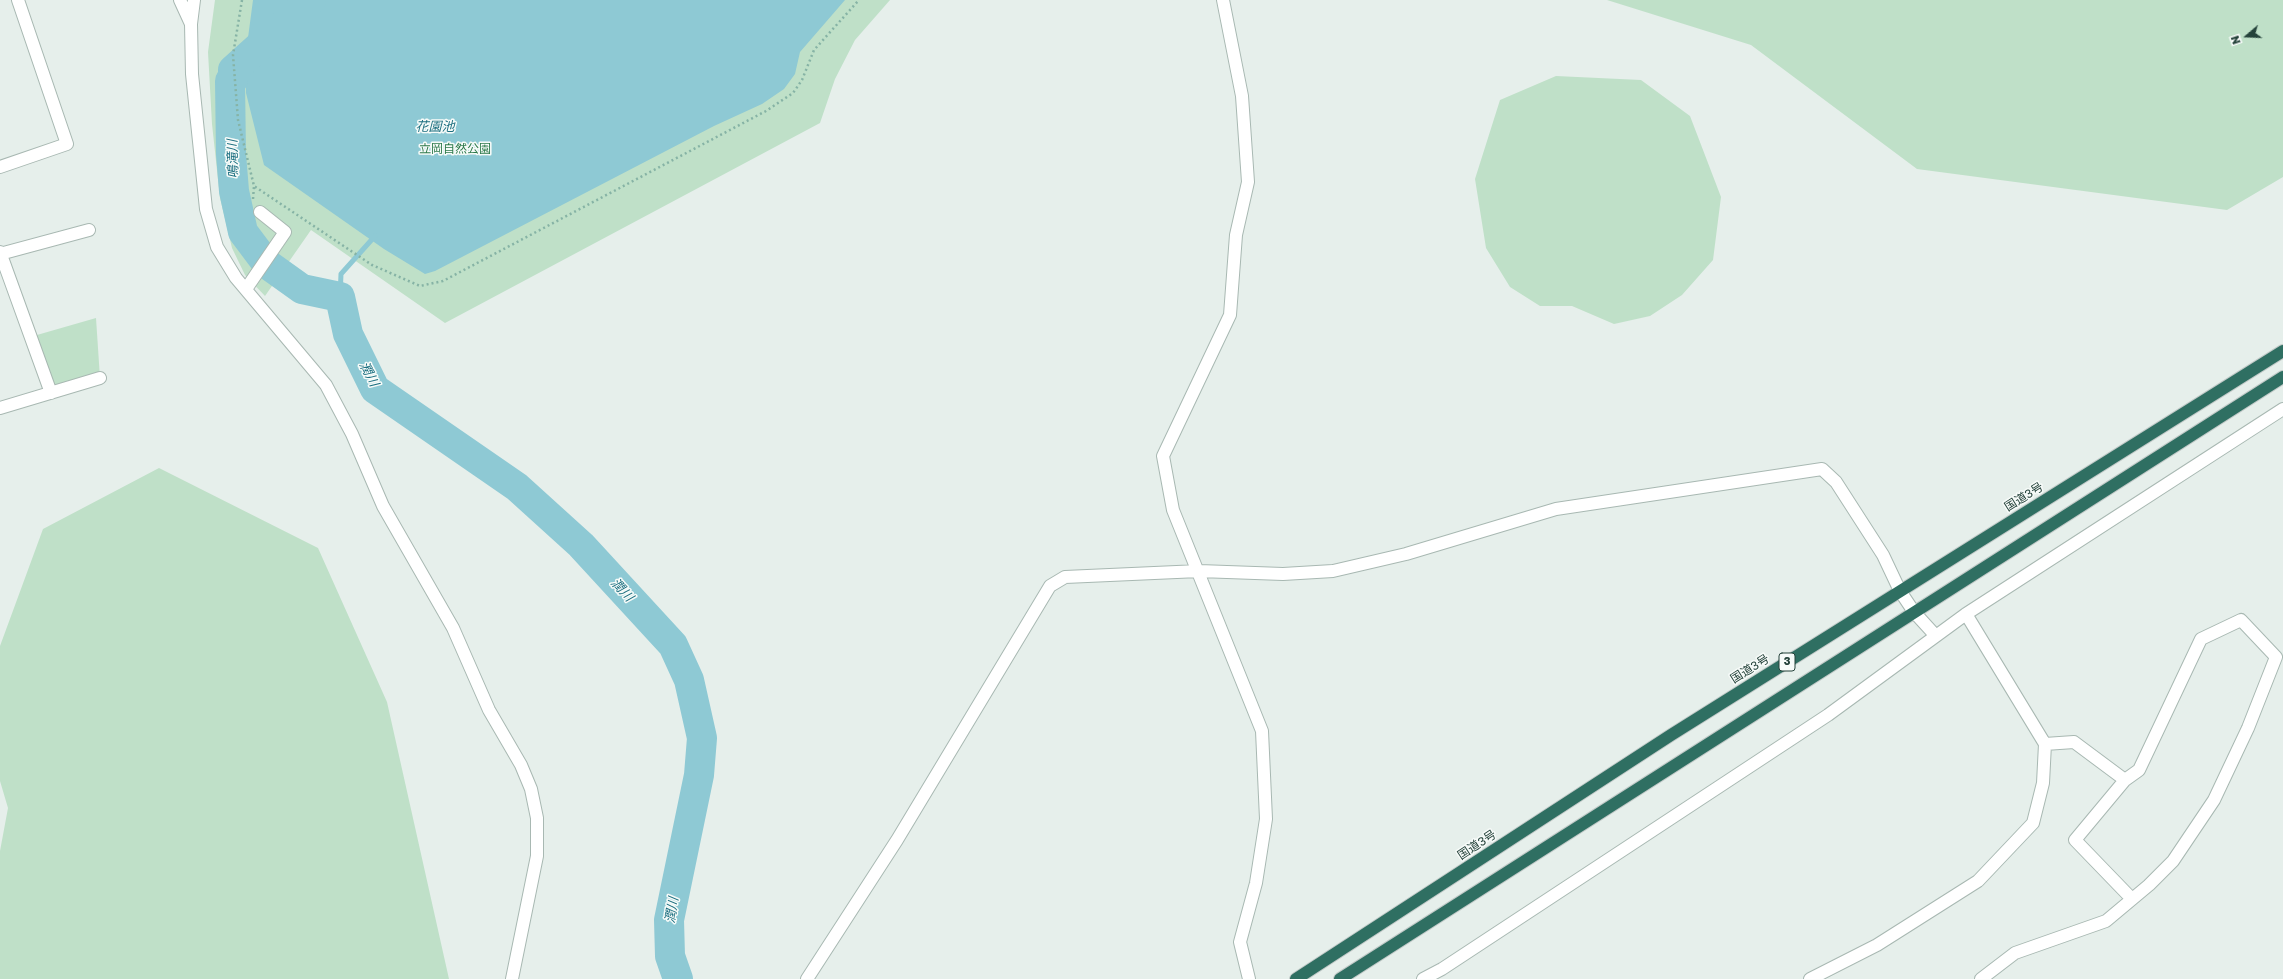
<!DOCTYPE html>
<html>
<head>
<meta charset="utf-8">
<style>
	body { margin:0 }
	#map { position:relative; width:2283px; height:979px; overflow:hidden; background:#e6efeb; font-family:"Golos Text",sans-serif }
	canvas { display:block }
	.north { position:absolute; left:2227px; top:16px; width:40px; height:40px; -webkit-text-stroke:3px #f7fbf9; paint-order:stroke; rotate:251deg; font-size:11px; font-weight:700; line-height:16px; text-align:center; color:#24423a }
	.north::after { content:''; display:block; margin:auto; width:14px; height:18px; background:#24423a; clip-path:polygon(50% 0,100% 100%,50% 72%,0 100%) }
</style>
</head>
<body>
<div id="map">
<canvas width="2283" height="979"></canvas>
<div class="north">N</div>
</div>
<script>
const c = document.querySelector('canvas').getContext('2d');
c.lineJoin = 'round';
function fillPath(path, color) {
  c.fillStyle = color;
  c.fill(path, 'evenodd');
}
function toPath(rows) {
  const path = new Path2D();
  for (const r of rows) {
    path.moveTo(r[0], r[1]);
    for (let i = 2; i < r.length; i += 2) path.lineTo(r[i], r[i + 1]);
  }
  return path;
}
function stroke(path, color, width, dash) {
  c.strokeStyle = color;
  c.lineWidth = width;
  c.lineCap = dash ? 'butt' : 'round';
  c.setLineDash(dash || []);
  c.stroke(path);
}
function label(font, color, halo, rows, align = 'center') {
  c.font = font + ' "Golos Text","Noto Sans JP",sans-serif';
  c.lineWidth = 3;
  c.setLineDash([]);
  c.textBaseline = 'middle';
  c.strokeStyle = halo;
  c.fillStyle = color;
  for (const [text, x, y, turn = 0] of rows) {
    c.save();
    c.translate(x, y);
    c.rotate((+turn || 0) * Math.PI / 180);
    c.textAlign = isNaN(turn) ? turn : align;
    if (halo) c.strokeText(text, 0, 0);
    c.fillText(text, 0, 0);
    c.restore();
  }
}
const green = toPath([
	[215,0,890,0,855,40,835,79,820,123,445,323,311,230,265,296,245,275,232,248,220,198,212,124,208,52],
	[1607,0,2283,0,2283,177,2227,210,1917,169,1751,45],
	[1556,76,1641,80,1690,116,1721,197,1713,260,1682,295,1650,316,1614,324,1572,306,1540,306,1510,287,1486,248,1475,179,1500,100],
	[96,318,100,378,51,393,30,337],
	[159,468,318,548,387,702,449,979,0,979,0,851,8,808,0,781,0,646,43,529]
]);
const water = toPath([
	[253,0,845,0,800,52,795,74,784,89,762,104,714,126,435,271,425,274,384,249,264,165,246,93,246,53]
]);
const stream = toPath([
	[340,297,341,274,375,236]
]);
const river = toPath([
	[311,0,233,70,233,80,230,81,231,154,234,191,243,232,267,264,302,289,340,297,348,334,375,389,517,487,581,545,673,645,689,680,702,738,699,775,669,920,670,956,678,979]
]);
const path = toPath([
	[242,0,233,55,238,120,254,186,372,265,420,286,443,281,766,111,793,93,802,80,814,50,859,0],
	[253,199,254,186]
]);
const minor = toPath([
	[180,0,191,24],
	[194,0,191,24,192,74,206,209,217,247,236,278,326,385,352,434,383,506,453,628,489,710,521,765,531,789,537,818,537,856,512,979],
	[1223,0,1242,96,1248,182,1236,235,1230,315,1163,456,1173,510,1262,731,1266,819,1256,883,1240,942,1249,979],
	[0,167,67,144,18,0],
	[0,252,51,393],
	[0,254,89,230],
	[246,289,285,232,260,212],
	[0,408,100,378],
	[2045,744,2074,742,2125,780],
	[807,979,897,840,1050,586,1065,577,1199,571,1283,574,1333,571,1406,554,1556,509,1822,469,1836,482,1883,555,1900,591,1914,612,1935,635],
	[1423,979,1442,969,1828,715,1966,614,2283,409],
	[1810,979,1877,945,1978,881,2033,823,2043,783,2045,744,1966,614],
	[1981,979,2015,953,2106,921,2149,885,2173,861,2214,800,2248,728,2276,657,2241,620,2201,639,2139,770,2125,780,2075,840,2132,899]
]);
const highway = toPath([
	[1296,979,1671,735,2283,351],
	[1340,979,2283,377]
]);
const shields = [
	[1787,662,16]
];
const shieldNames = [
	["3",1787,662]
];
const parkNames = [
	["立岡自然公園",455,149]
];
const streetNames = [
	["国道3号",2024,497,-32],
	["国道3号",1750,669,-32],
	["国道3号",1477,845,-33]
];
const waterNames = [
	["花園池",435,127],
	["鳴滝川",233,159,-92],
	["潤川",369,374,62],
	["潤川",622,590,47],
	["潤川",672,910,-81]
];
fillPath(green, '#bfe0c8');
fillPath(water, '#8ec9d4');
stroke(stream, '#8ec9d4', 5);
stroke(river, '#8ec9d4', 30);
stroke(minor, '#a8b8b2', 14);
stroke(highway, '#c2cac8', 14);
stroke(path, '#86b3a5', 2.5, [2, 3]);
stroke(minor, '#fff', 12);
stroke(highway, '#2f6f62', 12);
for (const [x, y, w] of shields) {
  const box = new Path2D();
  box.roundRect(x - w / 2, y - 9, w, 18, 3);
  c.fillStyle = '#f7fbf9';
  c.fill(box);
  stroke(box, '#24423a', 1);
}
label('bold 11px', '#24423a', null, shieldNames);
label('12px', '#2d7a4b', '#f7fbf9', parkNames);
label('12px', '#24423a', '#f7fbf9', streetNames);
label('italic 13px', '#1c6f80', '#f7fbf9', waterNames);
</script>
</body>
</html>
